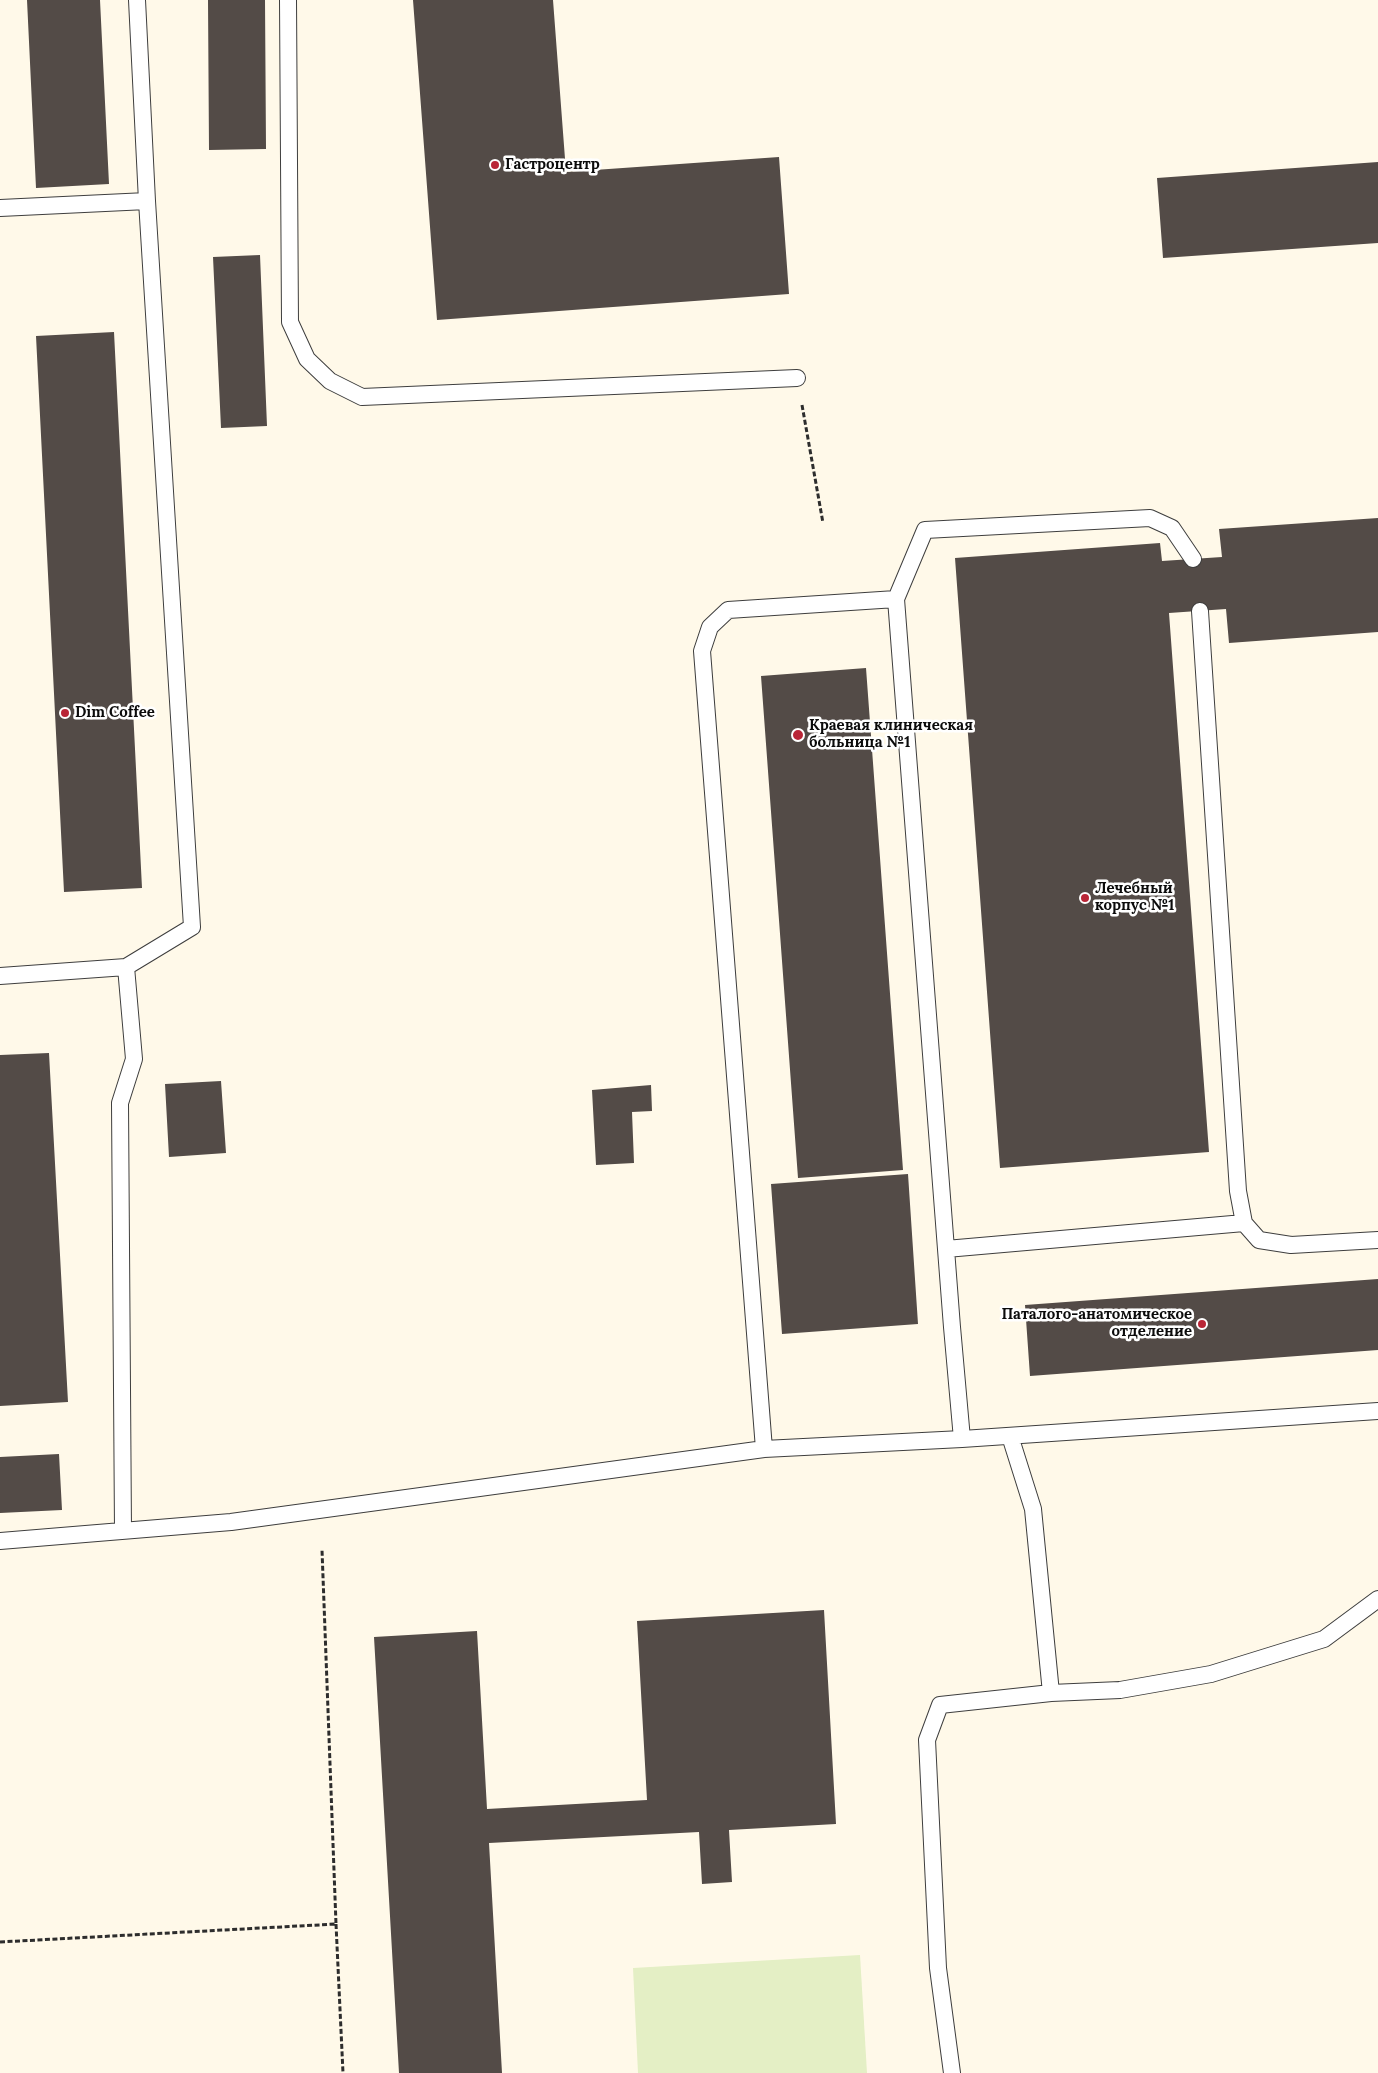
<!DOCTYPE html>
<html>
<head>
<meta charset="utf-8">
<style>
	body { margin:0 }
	canvas { display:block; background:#fff9e9 }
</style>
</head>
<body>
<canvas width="1378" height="2073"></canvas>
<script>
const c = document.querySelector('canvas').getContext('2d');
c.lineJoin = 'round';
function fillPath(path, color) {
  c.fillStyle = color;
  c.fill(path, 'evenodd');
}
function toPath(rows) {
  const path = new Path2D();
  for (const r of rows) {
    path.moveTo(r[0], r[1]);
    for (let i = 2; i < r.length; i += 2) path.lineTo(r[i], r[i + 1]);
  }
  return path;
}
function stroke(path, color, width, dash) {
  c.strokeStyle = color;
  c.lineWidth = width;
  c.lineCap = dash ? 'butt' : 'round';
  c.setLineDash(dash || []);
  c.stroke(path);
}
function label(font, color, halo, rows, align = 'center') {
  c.font = font + ' Lora,serif';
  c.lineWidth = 5;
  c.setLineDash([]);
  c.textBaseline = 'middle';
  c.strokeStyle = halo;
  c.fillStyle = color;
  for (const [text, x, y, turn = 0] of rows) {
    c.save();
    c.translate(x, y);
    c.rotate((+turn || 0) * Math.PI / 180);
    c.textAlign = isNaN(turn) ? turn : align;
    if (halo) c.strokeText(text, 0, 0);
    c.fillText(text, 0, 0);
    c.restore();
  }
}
const pitch = toPath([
	[860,1955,867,2073,638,2073,633,1968]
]);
const building = toPath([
	[27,0,100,0,109,184,36,188],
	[208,0,265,0,266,149,209,150],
	[413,0,553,0,566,172,779,157,789,294,437,320],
	[1378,162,1378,243,1163,258,1157,178],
	[260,255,267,426,221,428,213,257],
	[114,332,142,888,64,892,36,336],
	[1378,518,1378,632,1229,643,1226,609,1169,613,1209,1152,1000,1168,955,558,1160,543,1162,561,1222,557,1219,529],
	[866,668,903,1170,798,1178,761,676],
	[49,1053,68,1402,0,1406,0,1055],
	[221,1081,226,1153,169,1157,165,1084],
	[651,1085,652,1111,632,1112,634,1163,596,1165,592,1090],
	[908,1174,918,1324,782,1334,771,1184],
	[1378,1279,1378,1350,1030,1376,1025,1305],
	[59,1454,62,1510,0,1513,0,1457],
	[824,1610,836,1824,729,1830,732,1882,702,1884,699,1832,489,1843,502,2073,399,2073,374,1637,477,1631,487,1809,647,1800,637,1621]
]);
const path = toPath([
	[802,405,823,523],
	[336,1924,343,2073],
	[0,1942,336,1924,322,1550]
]);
const lane = toPath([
	[288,0,290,322,307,359,330,381,362,397,797,378],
	[0,208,147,201,137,0],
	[1200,611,1238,1191,1244,1223,1259,1240,1291,1245,1378,1240],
	[126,967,192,927,147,201],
	[0,976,126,967,134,1059,120,1103,123,1531],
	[946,1249,1244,1223],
	[1010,1436,1033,1509,1051,1693],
	[962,1439,952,1327,896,599,925,530,1150,518,1172,528,1193,559],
	[764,1449,702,651,710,627,728,610,896,599],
	[0,1541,231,1522,764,1449,962,1439,1378,1411],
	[952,2073,938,1968,927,1740,940,1705,1051,1693,1120,1690,1211,1674,1324,1639,1378,1599]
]);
const markers = [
	[495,165,5,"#b92536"],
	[65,713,5,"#b92536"],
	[798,735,6,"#b92536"],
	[1085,898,5,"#b92536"],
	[1202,1324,5,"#b92536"]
];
const poiNames = [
	["Гастроцентр",505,165],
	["Dim Coffee",75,713],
	["Краевая клиническая",809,726],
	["больница №1",809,743],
	["Лечебный",1095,889],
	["корпус №1",1095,906],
	["Паталого-анатомическое",1192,1315,"right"],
	["отделение",1192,1332,"right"]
];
fillPath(pitch, '#e4efc5');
fillPath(building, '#534b47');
stroke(lane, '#3e3e3e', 18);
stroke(path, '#2d2d2d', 3, [5, 2.5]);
stroke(lane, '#fff', 16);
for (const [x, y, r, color] of markers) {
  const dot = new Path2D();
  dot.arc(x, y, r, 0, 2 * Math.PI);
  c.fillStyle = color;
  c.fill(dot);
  stroke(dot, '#fff', 2);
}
label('bold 15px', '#0b0b0b', '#fff', poiNames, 'left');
</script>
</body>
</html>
